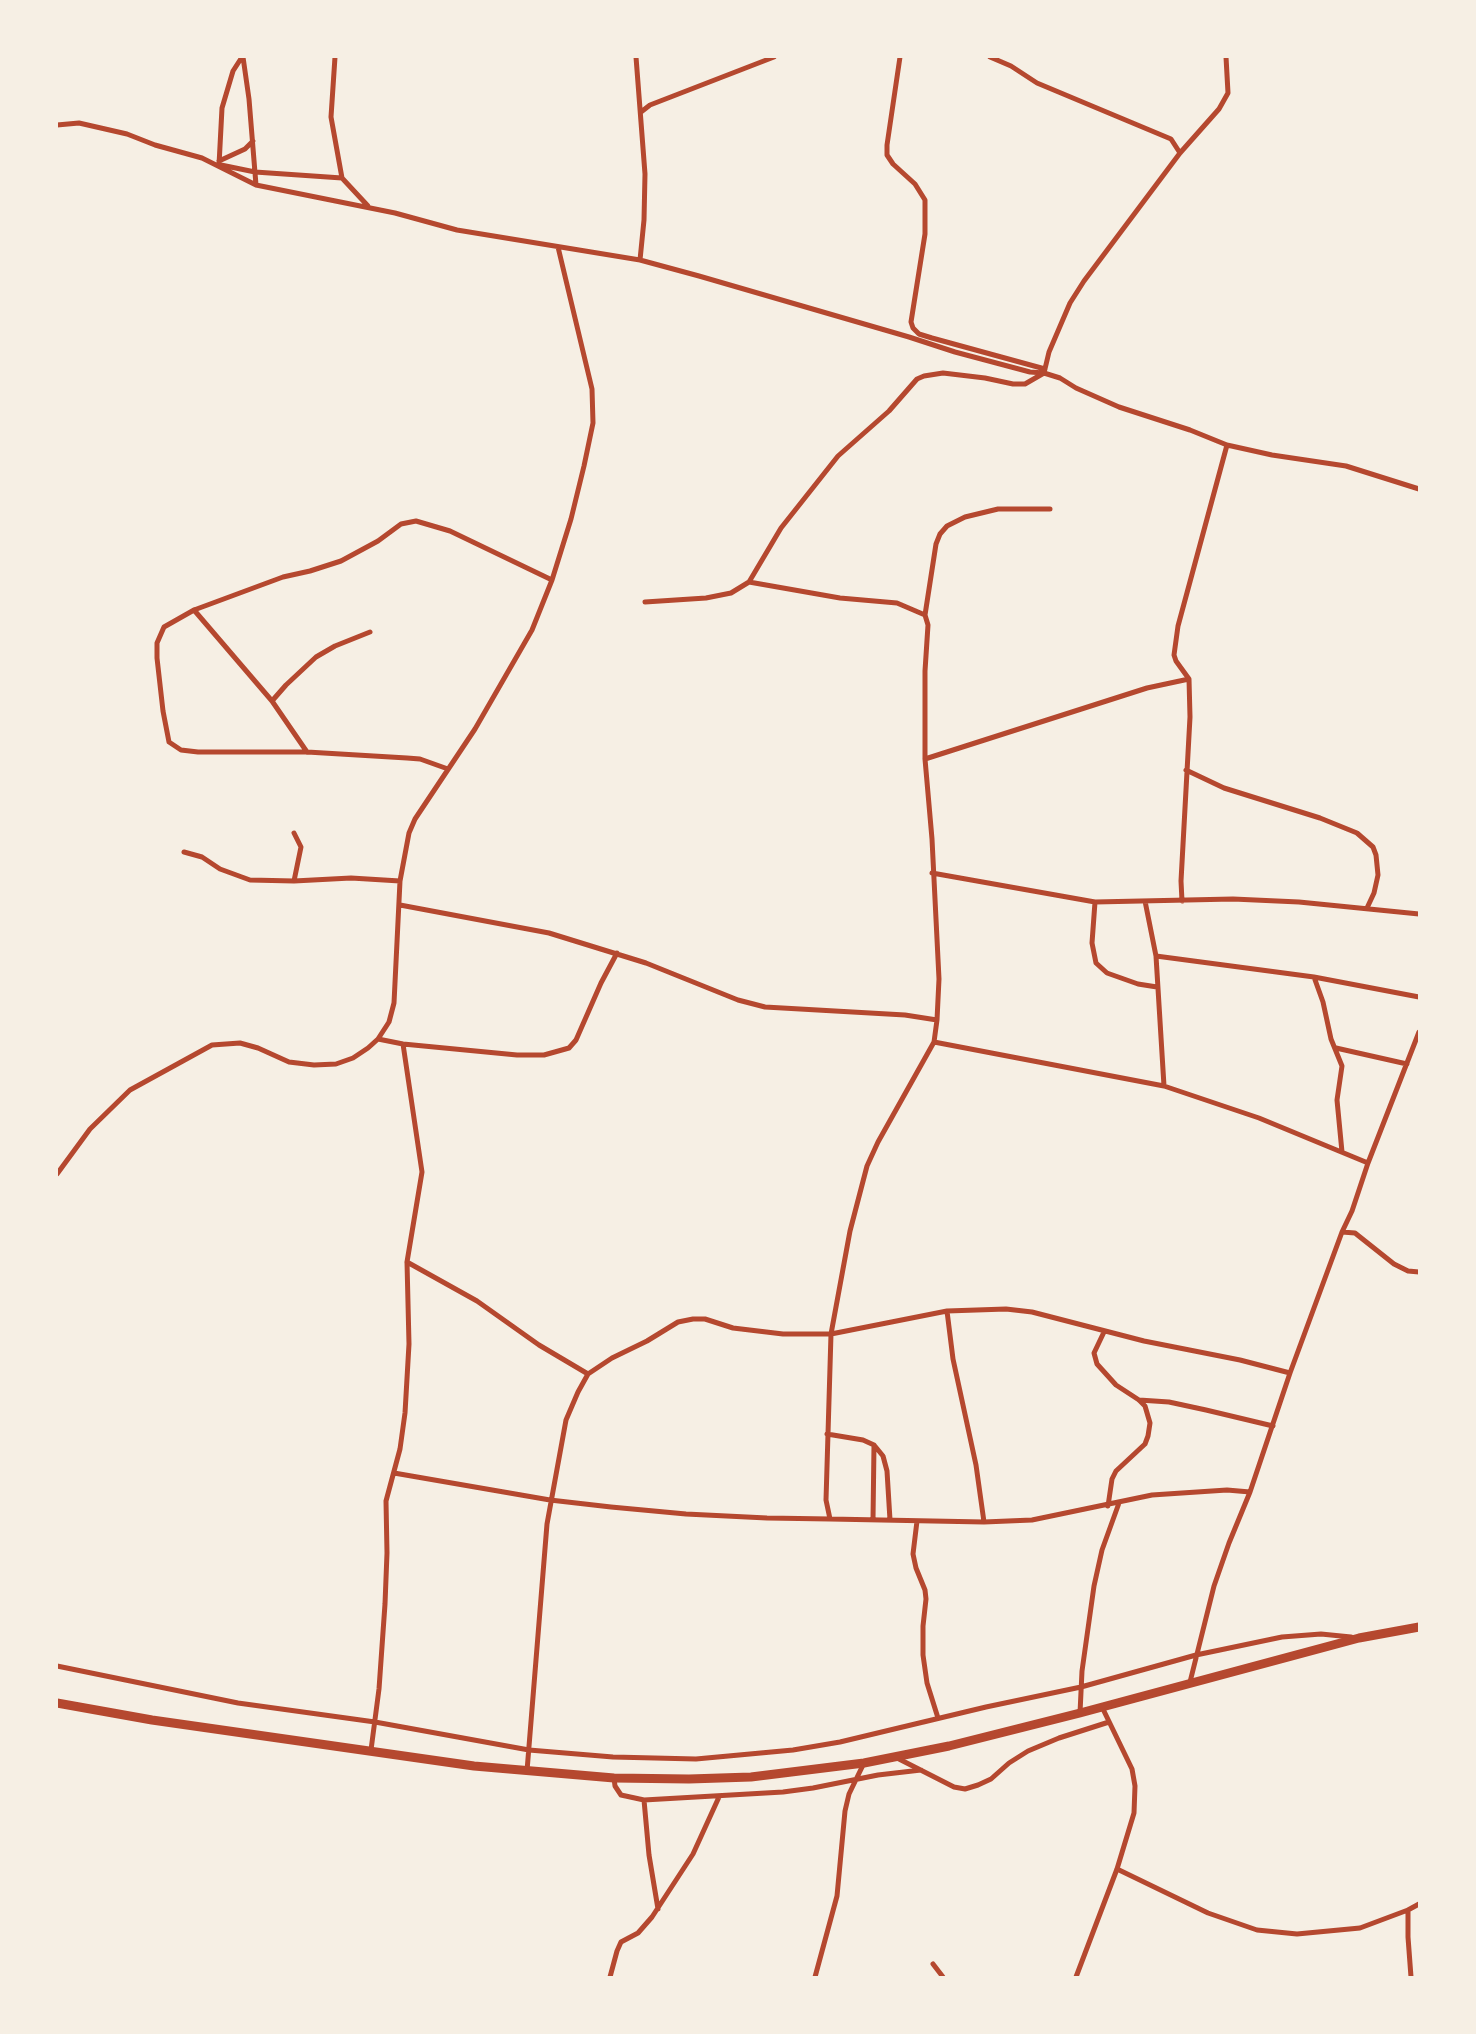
<!DOCTYPE html>
<html>
<head>
<meta charset="utf-8">
<style>
	body { margin:0 }
	#map { position:relative; width:1476px; height:2034px; overflow:hidden; background:#f6efe4; font-family:"Space Grotesk",sans-serif }
	canvas { display:block }
	.frame { position:absolute; inset:0; border:58px solid #f6efe4; pointer-events:none }
</style>
</head>
<body>
<div id="map">
<canvas width="1476" height="2034"></canvas>
<div class="frame"></div>
</div>
<script>
const c = document.querySelector('canvas').getContext('2d');
c.lineJoin = 'round';
function toPath(rows) {
  const path = new Path2D();
  for (const r of rows) {
    path.moveTo(r[0], r[1]);
    for (let i = 2; i < r.length; i += 2) path.lineTo(r[i], r[i + 1]);
  }
  return path;
}
function stroke(path, color, width, dash) {
  c.strokeStyle = color;
  c.lineWidth = width;
  c.lineCap = dash ? 'butt' : 'round';
  c.setLineDash(dash || []);
  c.stroke(path);
}
const minor = toPath([
	[243,57,249,99,256,185],
	[335,57,331,117,342,178,368,206],
	[636,57,645,174,644,220,640,260],
	[900,57,887,145,887,155,893,164,915,184,925,200,925,234,911,322,913,328,919,334,932,338,1045,369],
	[990,57,1011,66,1037,83,1171,139,1180,153],
	[641,112,650,105,774,57],
	[57,125,79,123,127,134,155,145,202,158,256,185,395,213,457,230,640,260,699,276,909,337,955,352,1030,372,1044,373,1060,378,1076,388,1119,407,1190,430,1227,445,1272,455,1346,466,1419,489],
	[219,161,245,149,253,141],
	[219,165,222,108,233,71,242,57],
	[221,165,255,172,342,178],
	[749,582,840,598,897,603,925,615,928,625,925,671,925,759,932,839,939,979,937,1020,934,1042,878,1142,867,1166,850,1231,831,1334,826,1500,830,1519,984,1522,1032,1520,1152,1495,1227,1490,1250,1492],
	[645,602,706,598,731,593,749,582,781,528,838,456,889,411,917,379,924,376,943,373,985,378,1013,384,1025,384,1044,373,1049,352,1070,303,1084,281,1180,153,1219,109,1228,93,1226,57],
	[194,610,272,701,307,752],
	[925,615,936,544,940,534,947,526,965,517,998,509,1050,509],
	[272,701,286,685,316,657,335,646,370,632],
	[925,759,1147,688,1189,679],
	[448,769,420,759,407,758,307,752,198,752,181,750,169,742,163,711,157,658,157,643,164,627,194,610,283,577,310,571,341,561,378,541,401,524,416,521,450,531,552,580],
	[1186,770,1224,788,1320,818,1357,833,1373,847,1376,855,1378,875,1374,893,1367,908],
	[184,852,202,857,220,869,250,880,294,881,351,878,400,881],
	[932,873,1095,902,1233,899,1299,902,1419,914],
	[294,881,301,847,294,833],
	[1145,901,1156,956,1164,1086],
	[1182,901,1181,881,1190,717,1189,679,1176,661,1174,655,1178,626,1227,445],
	[1095,902,1092,943,1096,963,1107,973,1138,984,1157,987],
	[400,905,549,933,646,963,738,1000,765,1007,905,1015,937,1020],
	[1156,956,1314,977,1419,997],
	[1314,977,1323,1002,1331,1039,1342,1066,1337,1100,1342,1152],
	[378,1039,403,1044,517,1055,544,1055,569,1048,576,1040,601,983,617,953],
	[934,1042,1164,1086,1259,1118,1368,1163],
	[1336,1048,1407,1064],
	[57,1174,90,1129,130,1090,212,1045,240,1043,258,1048,289,1062,314,1065,336,1064,353,1058,368,1048,378,1039,389,1022,394,1003,400,881,409,833,415,819,475,729,532,630,552,580,571,519,584,466,593,423,592,389,558,247],
	[1342,1232,1355,1233,1360,1237,1394,1264,1408,1271,1419,1272],
	[407,1262,477,1301,539,1345,588,1374],
	[947,1311,953,1359,976,1465,984,1522],
	[1104,1332,1094,1353,1097,1364,1116,1385,1139,1400,1145,1406,1150,1423,1148,1436,1145,1444,1116,1471,1112,1479,1108,1506],
	[1139,1400,1169,1402,1206,1410,1273,1426],
	[827,1434,863,1440,874,1445,883,1456,887,1471,890,1520],
	[394,1473,550,1500,611,1507,686,1514,767,1518,830,1519],
	[873,1520,874,1445],
	[917,1521,913,1554,916,1568,925,1590,926,1599,923,1626,923,1655,927,1683,938,1718],
	[57,1666,238,1703,375,1722,529,1750,613,1757,696,1759,793,1750,840,1742,986,1707,1081,1687,1196,1655,1282,1637,1321,1634,1351,1637],
	[1190,1682,1214,1586,1229,1543,1250,1492,1290,1373,1342,1232,1352,1211,1368,1163,1419,1032],
	[1080,1713,1082,1671,1094,1586,1102,1550,1119,1503],
	[371,1750,379,1689,385,1604,387,1553,386,1501,400,1449,405,1413,409,1344,407,1262,422,1172,403,1044],
	[897,1758,954,1787,965,1789,978,1785,991,1779,1009,1763,1028,1751,1059,1738,1109,1722],
	[527,1771,547,1524,566,1420,578,1392,588,1374,612,1358,647,1341,678,1322,693,1319,705,1319,733,1328,783,1334,831,1334,947,1311,1006,1309,1032,1312,1144,1341,1240,1360,1290,1373],
	[614,1778,615,1786,621,1795,644,1800,783,1792,813,1788,878,1775,921,1770],
	[644,1800,649,1855,658,1909],
	[1117,1869,1208,1913,1257,1930,1297,1934,1360,1928,1408,1910],
	[933,1964,943,1977],
	[610,1977,617,1951,621,1942,638,1933,652,1917,693,1854,719,1797],
	[815,1977,837,1896,845,1811,849,1794,864,1763],
	[1076,1977,1117,1869,1134,1813,1135,1786,1132,1769,1102,1707],
	[1411,1977,1408,1937,1408,1910,1419,1904]
]);
const trunk = toPath([
	[57,1703,152,1720,474,1766,614,1778,689,1779,751,1777,864,1763,949,1746,1080,1713,1359,1638,1419,1627]
]);
stroke(minor, '#b5482f', 5);
stroke(trunk, '#b5482f', 9);
</script>
</body>
</html>
